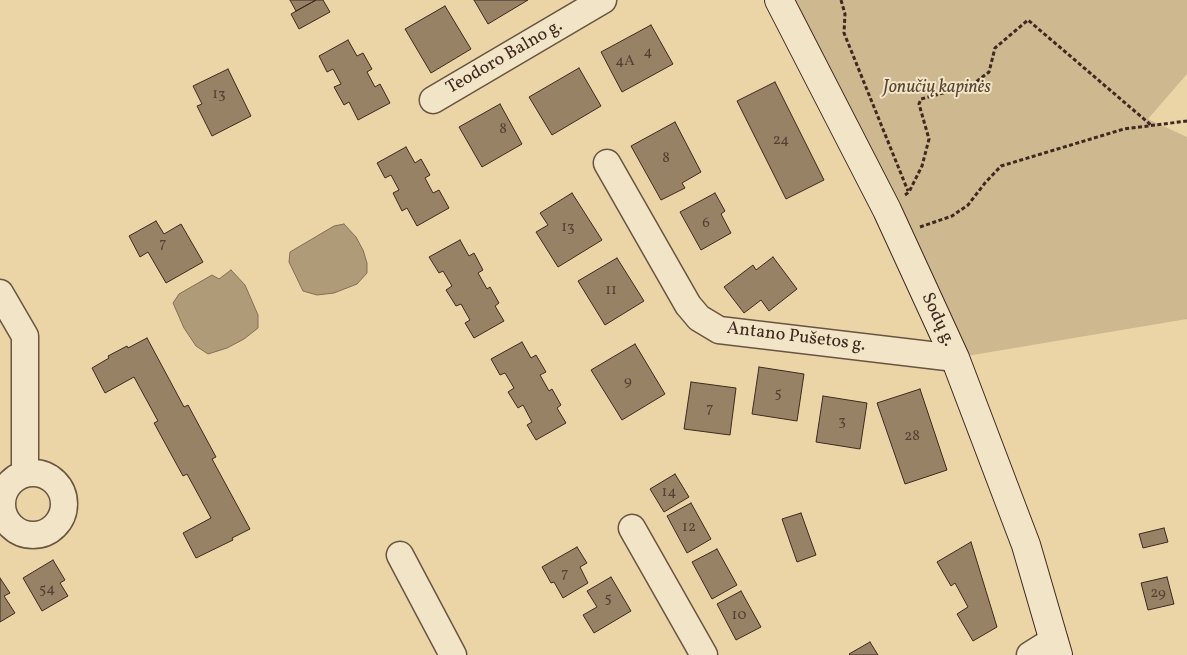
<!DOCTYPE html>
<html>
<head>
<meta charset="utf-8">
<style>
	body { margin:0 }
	canvas { display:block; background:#ebd5a7 }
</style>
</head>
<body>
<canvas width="1187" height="655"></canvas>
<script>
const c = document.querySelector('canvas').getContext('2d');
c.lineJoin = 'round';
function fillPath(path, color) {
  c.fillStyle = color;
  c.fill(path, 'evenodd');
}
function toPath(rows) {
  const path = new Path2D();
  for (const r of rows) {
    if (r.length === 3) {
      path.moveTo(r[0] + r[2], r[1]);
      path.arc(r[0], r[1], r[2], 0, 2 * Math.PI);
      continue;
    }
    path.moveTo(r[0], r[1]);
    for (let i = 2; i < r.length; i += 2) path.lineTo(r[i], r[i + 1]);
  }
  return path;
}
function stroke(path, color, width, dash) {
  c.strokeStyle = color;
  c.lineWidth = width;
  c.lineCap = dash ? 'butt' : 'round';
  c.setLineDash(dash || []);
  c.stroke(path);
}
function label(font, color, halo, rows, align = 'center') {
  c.font = font + ' Vollkorn,serif';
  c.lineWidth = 4;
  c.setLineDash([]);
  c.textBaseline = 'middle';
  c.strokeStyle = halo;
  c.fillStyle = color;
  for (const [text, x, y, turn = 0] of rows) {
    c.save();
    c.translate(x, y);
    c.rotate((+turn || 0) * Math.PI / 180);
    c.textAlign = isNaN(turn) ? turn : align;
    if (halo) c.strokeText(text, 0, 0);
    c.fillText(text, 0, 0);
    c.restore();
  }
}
const green = toPath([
	[796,0,1187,0,1187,74,1148,119,1187,137,1187,319,967,356]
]);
const water = toPath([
	[344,224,356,237,363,250,367,263,367,273,357,284,334,293,317,295,303,291,289,262,290,252,334,226,344,224],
	[231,270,245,285,258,315,258,328,244,339,227,348,208,354,196,346,184,328,173,303,179,294,212,275,219,279,231,270]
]);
const building = toPath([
	[290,0,316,0,296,11,290,0],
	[316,0,323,0,330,12,299,29,291,14,316,0],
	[474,0,528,0,488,24,474,0],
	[445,6,471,49,431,73,405,29,445,6],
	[651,25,673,64,622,92,601,52,651,25],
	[348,40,357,56,363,53,372,69,367,72,375,87,380,84,390,103,358,120,349,102,344,105,334,87,341,84,333,69,327,72,319,56,348,40],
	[579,68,601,106,552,135,529,97,579,68],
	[228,69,251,116,212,136,197,106,202,104,193,86,228,69],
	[775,82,824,180,786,199,737,101,775,82],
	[500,104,522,144,482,167,459,127,500,104],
	[675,122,701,172,682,183,685,188,661,200,631,146,675,122],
	[406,147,415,163,421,159,430,175,425,178,433,193,439,190,449,208,417,226,407,208,402,211,393,193,399,190,391,175,385,178,377,163,406,147],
	[572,193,602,240,558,267,536,232,548,225,540,213,572,193],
	[715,193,725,211,721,214,731,233,701,250,680,212,715,193],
	[156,221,164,234,181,224,203,262,166,283,148,252,140,257,129,236,156,221],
	[460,240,469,256,474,253,483,270,478,273,487,289,490,287,499,303,495,306,504,321,474,338,465,323,470,320,461,304,456,306,446,290,452,286,443,271,439,273,429,257,460,240],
	[773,257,797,289,769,311,761,300,744,313,724,287,753,265,756,270,773,257],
	[617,258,644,301,605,325,578,281,617,258],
	[147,338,184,407,188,405,216,457,212,459,250,529,232,538,233,540,196,558,183,533,211,518,187,474,183,476,154,423,158,421,134,377,105,393,92,368,109,358,108,356,127,346,128,348,147,338],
	[522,342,531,358,536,355,546,372,540,375,549,391,552,389,561,405,557,408,566,423,536,440,527,425,532,422,523,405,518,408,508,392,514,388,505,373,500,375,491,359,522,342],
	[635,344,665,394,622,420,591,370,635,344],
	[759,367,804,374,797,421,752,414,759,367],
	[691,382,736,388,730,435,684,429,691,382],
	[920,389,947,470,905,484,877,403,920,389],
	[823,396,867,403,860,449,816,442,823,396],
	[675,474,689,497,664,512,650,489,675,474],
	[691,503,711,539,687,553,667,516,691,503],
	[801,513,816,555,797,562,782,519,801,513],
	[1164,528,1168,542,1143,548,1139,534,1164,528],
	[971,542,997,627,973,641,957,614,968,607,955,583,951,586,937,562,971,542],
	[577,547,587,563,580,567,588,583,563,598,554,582,551,583,542,567,577,547],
	[717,549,737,585,712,599,692,562,717,549],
	[53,560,65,580,60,583,68,596,42,611,23,578,53,560],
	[611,577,631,611,594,633,583,615,597,607,587,591,611,577],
	[1167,577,1174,604,1148,610,1141,583,1167,577],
	[0,578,10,593,4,596,15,613,0,622,0,578],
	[741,591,761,627,736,640,717,604,741,591],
	[870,642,878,655,850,655,849,654,870,642]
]);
const path = toPath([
	[841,0,845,14,844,33,908,191],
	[905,195,909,192,922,166,929,139,919,104,921,99,972,85,989,72,995,48,1028,20,1151,125],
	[920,227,952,216,968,205,985,183,1001,166,1124,129,1187,121]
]);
const street = toPath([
	[433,100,603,0],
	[607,163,688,305,699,318,719,330,955,358],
	[0,293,25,336,25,473],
	[33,504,31],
	[632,528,704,655],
	[400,555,453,655],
	[1030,655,1054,640]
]);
const secondary = toPath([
	[779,0,887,210,955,358,1026,545,1058,655]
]);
const numberNames = [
	["4",648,53],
	["4A",625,62],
	["13",219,95],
	["8",503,130],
	["24",781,141],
	["8",666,159],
	["6",706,224],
	["13",568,228],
	["7",163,244],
	["11",611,291],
	["9",628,382],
	["5",778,394],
	["7",710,409],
	["3",842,422],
	["28",912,437],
	["14",669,493],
	["12",689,528],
	["7",565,574],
	["54",47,590],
	["29",1158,594],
	["5",608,599],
	["10",739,616]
];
const streetNames = [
	["Teodoro Balno g.",505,58,-30],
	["Sodų g.",937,320,65],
	["Antano Pušetos g.",796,338,7]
];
const parkNames = [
	["Jonučių kapinės",937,89]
];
fillPath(green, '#ceb890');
fillPath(water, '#b09b79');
stroke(water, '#826d55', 1);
fillPath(building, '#988266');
stroke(building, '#3e2920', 1);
stroke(street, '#695442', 29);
stroke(secondary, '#3e2920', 30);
stroke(path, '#3e2920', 3, [4, 2.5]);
stroke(street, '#f2e4c6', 26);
stroke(secondary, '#f2e4c6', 28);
label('15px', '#543f32', null, numberNames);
label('18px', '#3e2920', '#f2e4c6', streetNames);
label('italic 18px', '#5b4636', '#f2e4c6', parkNames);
</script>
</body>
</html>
